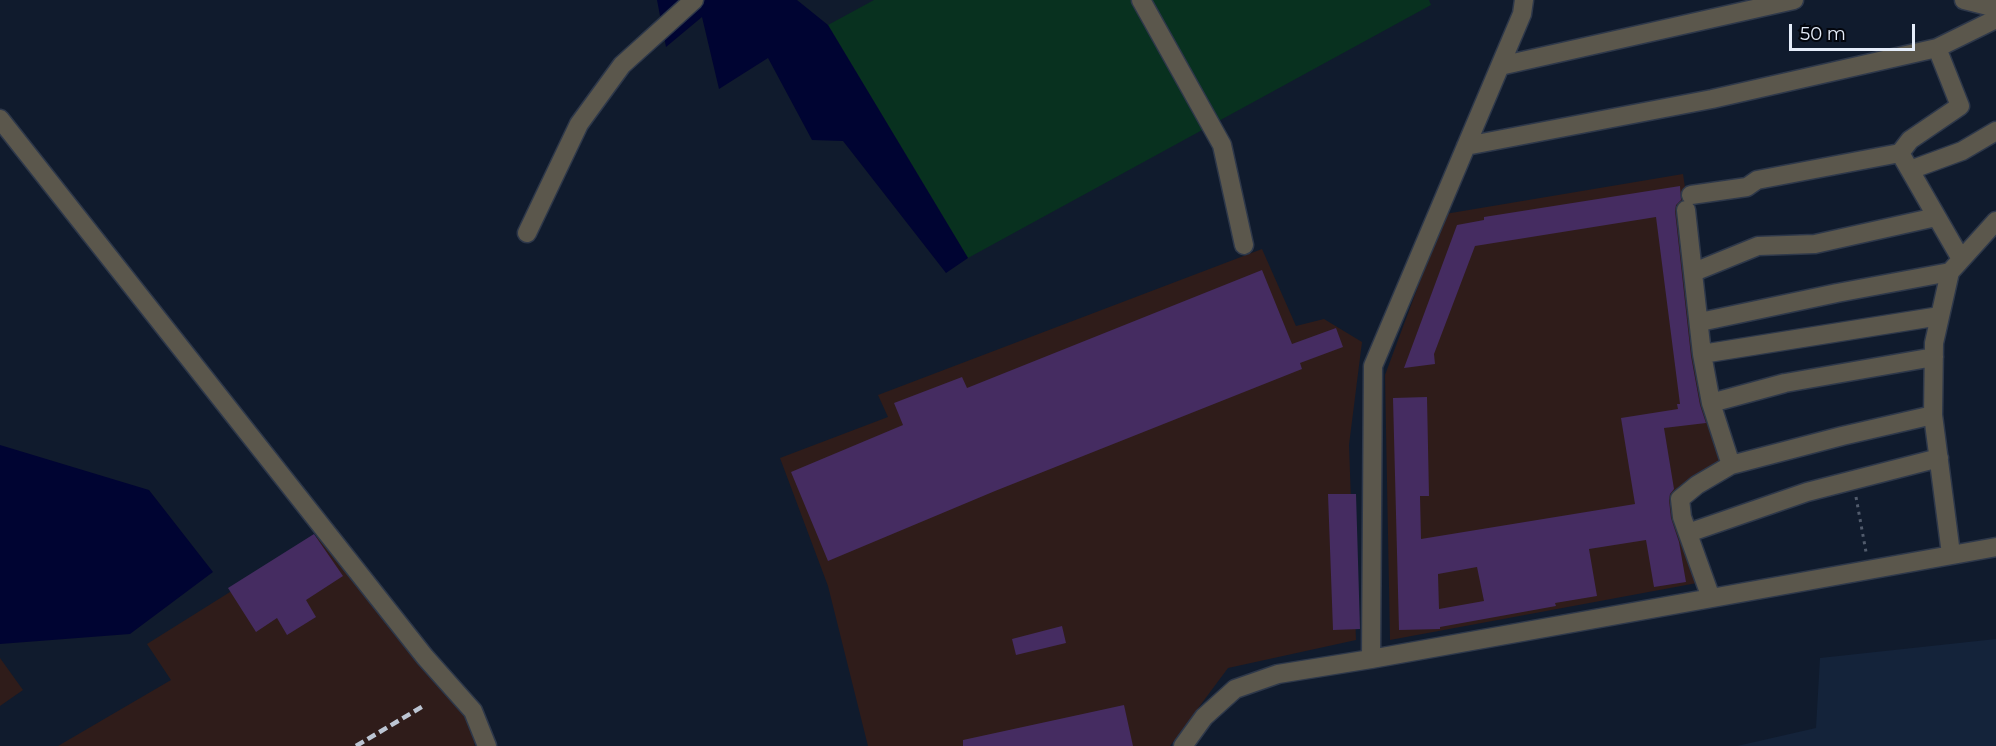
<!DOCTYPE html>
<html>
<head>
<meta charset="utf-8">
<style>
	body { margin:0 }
	#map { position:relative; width:1996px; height:746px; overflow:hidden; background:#101b2d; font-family:Montserrat,sans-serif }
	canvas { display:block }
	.scale { position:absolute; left:1789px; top:24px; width:126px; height:27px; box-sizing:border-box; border:3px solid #e5edfa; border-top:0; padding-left:8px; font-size:18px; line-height:21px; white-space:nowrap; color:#e5edfa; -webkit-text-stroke:4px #03060d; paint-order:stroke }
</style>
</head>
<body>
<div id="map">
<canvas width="1996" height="746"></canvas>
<div class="scale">50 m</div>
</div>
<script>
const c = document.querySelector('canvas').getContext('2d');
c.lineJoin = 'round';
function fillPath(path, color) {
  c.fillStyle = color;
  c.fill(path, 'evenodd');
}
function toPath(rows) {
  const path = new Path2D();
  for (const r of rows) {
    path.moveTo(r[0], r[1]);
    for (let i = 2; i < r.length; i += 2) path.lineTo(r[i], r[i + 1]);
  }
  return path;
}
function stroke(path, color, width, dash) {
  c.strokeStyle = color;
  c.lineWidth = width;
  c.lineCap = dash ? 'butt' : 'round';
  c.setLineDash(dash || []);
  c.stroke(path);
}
const industrial = toPath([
	[1683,174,1725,460,1676,495,1697,583,1390,640,1385,375,1445,214],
	[1262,249,1296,326,1324,319,1362,342,1349,445,1356,640,1228,668,1170,746,868,746,828,586,780,458,888,417,878,395],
	[321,535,466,712,475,746,58,746,171,680,147,644],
	[0,658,23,690,0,706]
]);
const built = toPath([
	[1996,639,1996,746,1737,746,1816,728,1820,658]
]);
const green = toPath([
	[874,0,1429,0,1431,5,968,258,828,25]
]);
const water = toPath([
	[657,0,797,0,828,25,968,258,946,273,843,141,812,140,768,58,719,89,702,17,666,47],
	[0,445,149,490,213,572,130,634,0,644]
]);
const building = toPath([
	[1680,186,1681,200,1676,205,1675,211,1691,356,1700,405,1706,423,1664,428,1674,489,1670,494,1669,500,1671,518,1679,542,1686,582,1654,587,1646,540,1589,549,1597,596,1555,603,1556,606,1440,627,1440,629,1399,630,1393,398,1427,397,1429,496,1420,496,1421,539,1635,504,1621,418,1678,409,1677,404,1680,404,1656,217,1475,246,1434,354,1435,364,1404,368,1457,225,1484,220,1484,217],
	[1477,567,1484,601,1439,609,1438,574],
	[1262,270,1292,344,1336,328,1343,347,1300,363,1302,369,995,491,828,561,791,472,903,425,894,403,962,377,967,388],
	[1328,494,1356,494,1360,629,1333,630],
	[314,534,343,576,306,600,316,617,287,635,277,618,256,632,228,588],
	[1062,626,1066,643,1016,655,1012,639],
	[1124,705,1133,746,963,746,963,740]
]);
const path = toPath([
	[1856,497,1866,552]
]);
const minor = toPath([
	[1141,0,1222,145,1244,245],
	[1964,0,1996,8],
	[1500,66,1794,0],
	[0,119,425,657,473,711,487,746],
	[1466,146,1712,99,1937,48,1996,19],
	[1900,153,1961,259],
	[1910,170,1962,151,1996,131],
	[1691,195,1747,187,1757,180,1900,153,1910,140,1960,106,1937,48],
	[1686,210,1702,354,1711,403,1731,465,1697,485,1680,499,1682,517,1711,598],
	[527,233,579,124,622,65,694,0],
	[1694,272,1758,246,1815,244,1936,217],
	[1700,322,1837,293,1950,272],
	[1702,354,1940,316],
	[1711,403,1785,383,1934,357],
	[1731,465,1842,436,1933,415],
	[1688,533,1807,492,1939,458],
	[1951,554,1933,415,1934,343,1950,272,1996,221],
	[1371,659,1373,366,1522,14,1524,0],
	[1183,746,1204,717,1235,689,1278,674,1371,659,1996,547]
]);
const rail = toPath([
	[356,746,425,705]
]);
fillPath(industrial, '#2f1c1a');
fillPath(built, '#14233a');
fillPath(green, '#08311f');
fillPath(water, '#000432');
fillPath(building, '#452c61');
stroke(minor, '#2e384a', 21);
stroke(path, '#515b6c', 3, [3, 4.5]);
stroke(minor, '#5b574c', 18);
stroke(rail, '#bcc5d3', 4.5, [9, 4.5]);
</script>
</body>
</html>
